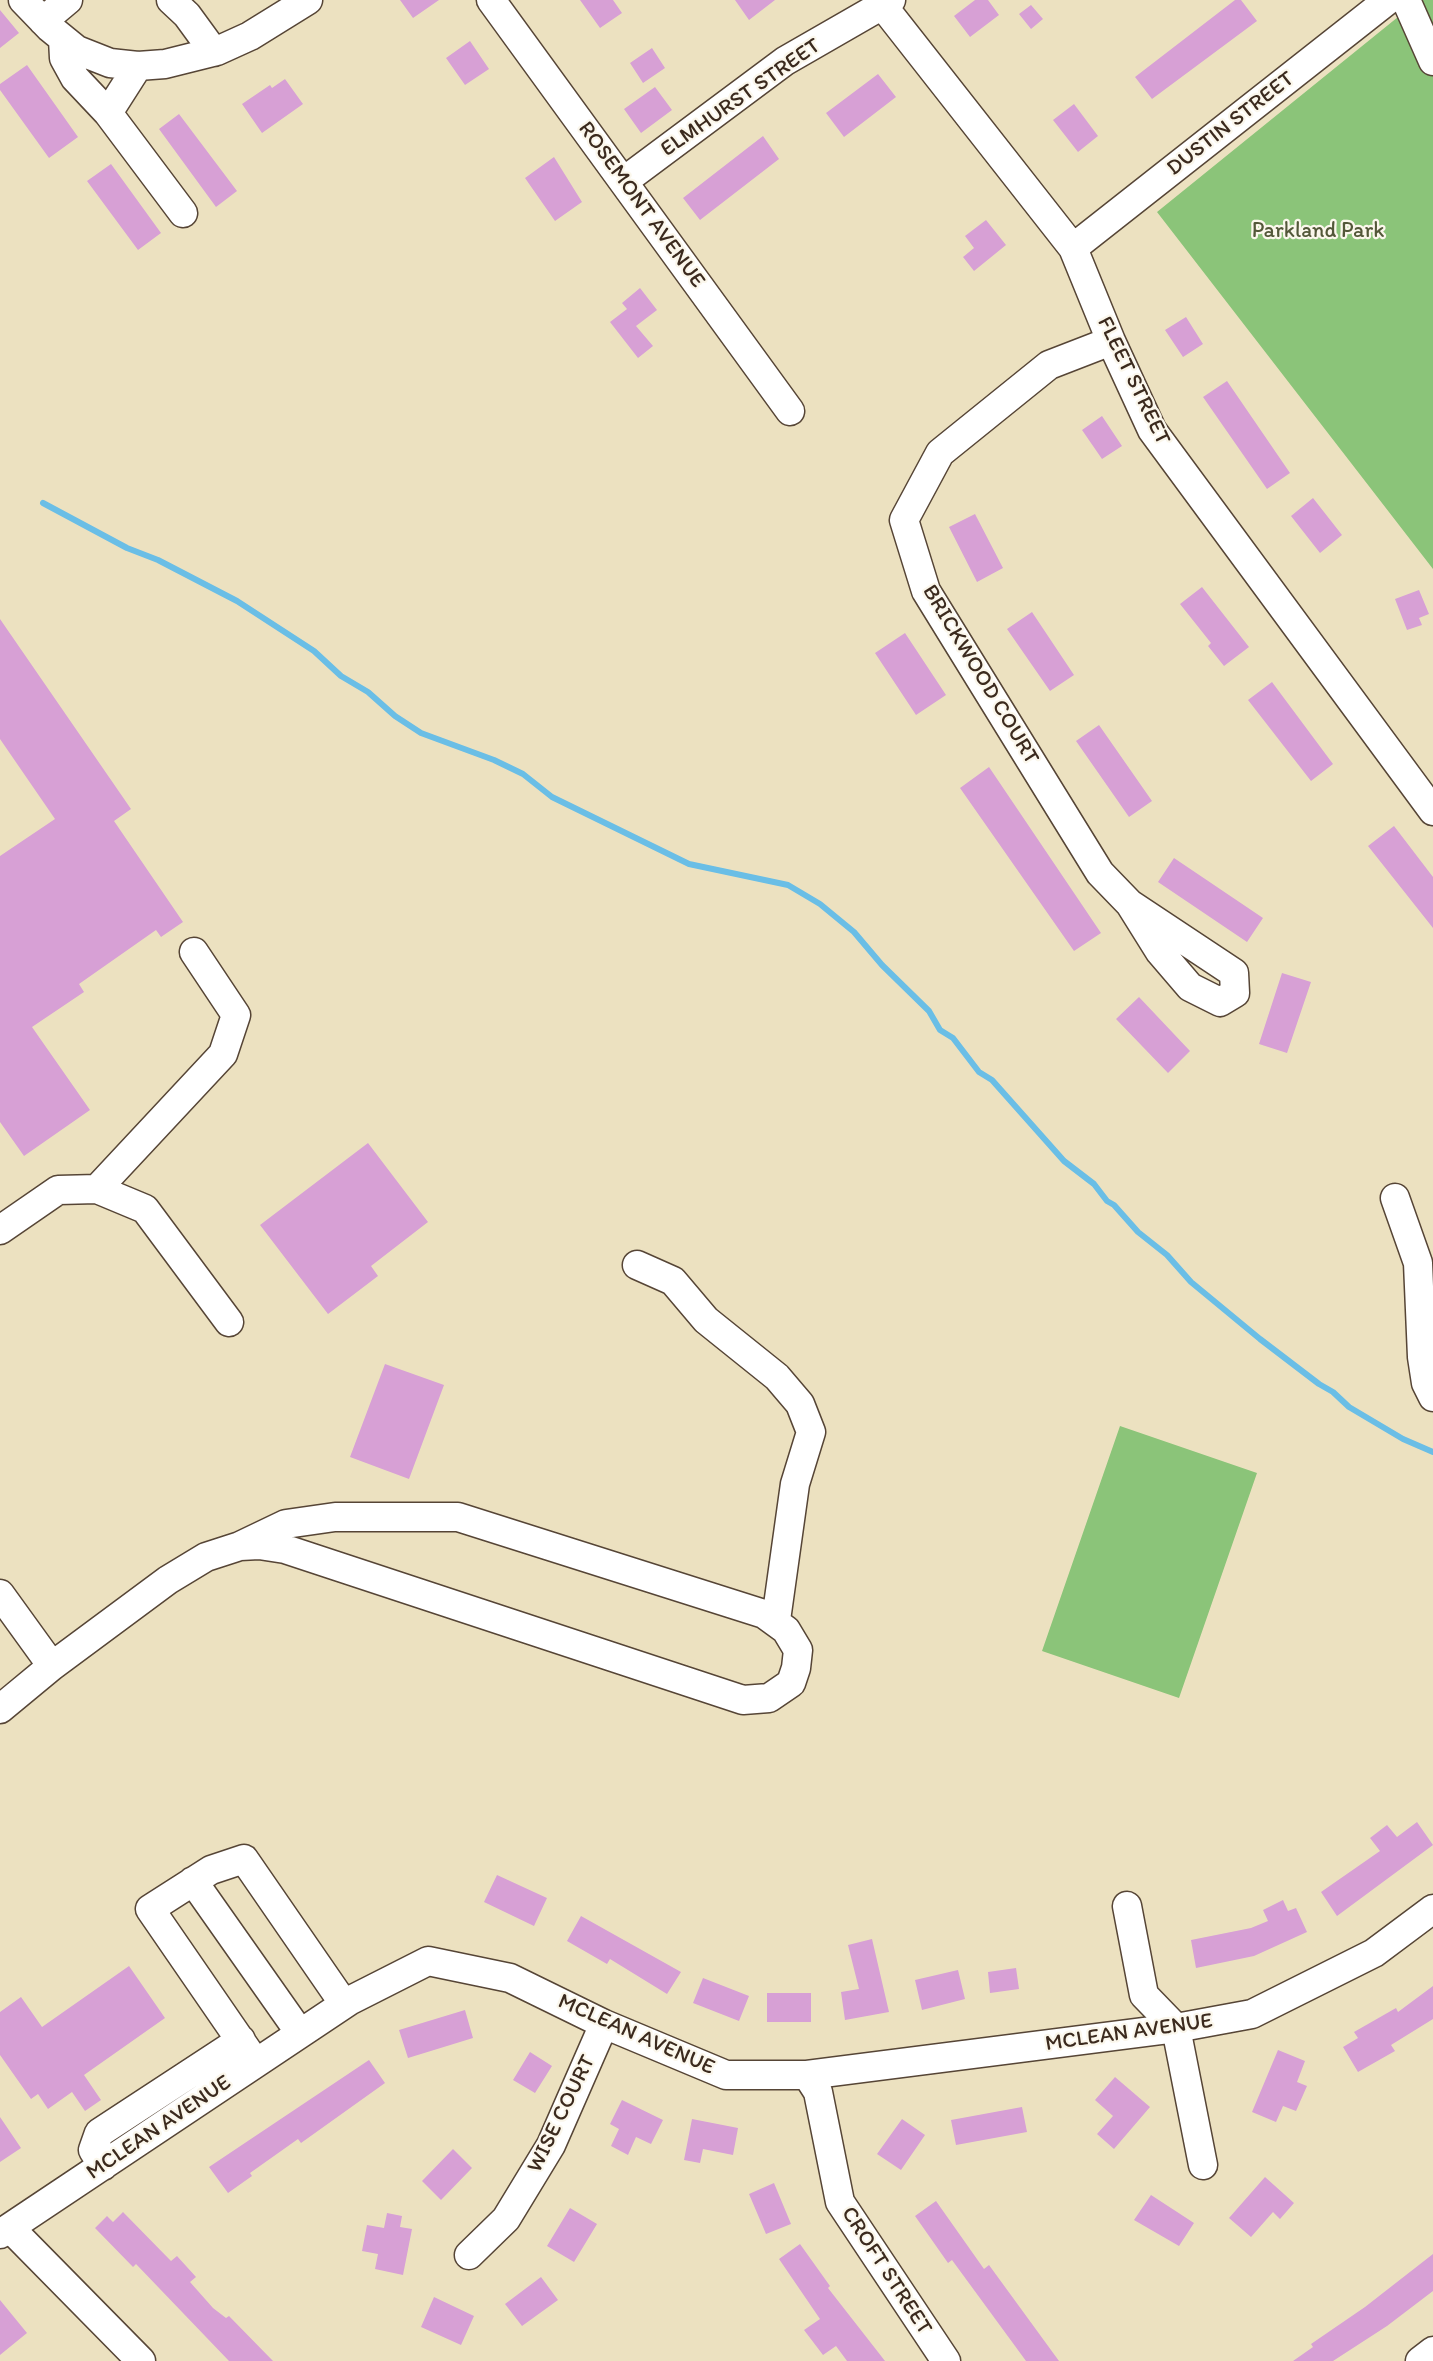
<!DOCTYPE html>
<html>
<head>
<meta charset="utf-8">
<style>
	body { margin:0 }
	canvas { display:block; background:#ece1c0 }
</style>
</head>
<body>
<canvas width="1433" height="2361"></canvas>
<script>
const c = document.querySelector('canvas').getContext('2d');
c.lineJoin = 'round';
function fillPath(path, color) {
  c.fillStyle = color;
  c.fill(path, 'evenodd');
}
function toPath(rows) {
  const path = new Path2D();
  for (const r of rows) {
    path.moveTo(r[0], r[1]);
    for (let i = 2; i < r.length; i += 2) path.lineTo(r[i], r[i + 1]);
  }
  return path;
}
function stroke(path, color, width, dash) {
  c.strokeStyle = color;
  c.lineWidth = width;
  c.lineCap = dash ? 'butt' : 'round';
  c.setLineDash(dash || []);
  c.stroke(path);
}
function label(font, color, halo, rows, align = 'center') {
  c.font = font + ' Itim,sans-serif';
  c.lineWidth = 4.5;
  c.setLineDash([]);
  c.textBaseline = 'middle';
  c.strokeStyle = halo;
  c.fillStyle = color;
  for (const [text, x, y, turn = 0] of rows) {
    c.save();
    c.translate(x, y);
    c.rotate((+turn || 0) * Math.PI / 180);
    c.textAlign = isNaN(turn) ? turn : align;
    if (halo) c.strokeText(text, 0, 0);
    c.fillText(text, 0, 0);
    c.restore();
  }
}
const green = toPath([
	[1419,0,1433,0,1433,569,1157,212],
	[1120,1426,1257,1473,1179,1698,1042,1651]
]);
const stream = toPath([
	[43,503,127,548,158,560,237,601,314,651,341,676,368,692,395,716,421,733,494,760,523,774,552,797,689,864,788,885,820,904,854,932,882,965,929,1011,940,1030,953,1038,979,1072,992,1080,1064,1161,1094,1184,1107,1201,1114,1205,1138,1232,1167,1255,1191,1282,1260,1339,1319,1384,1333,1392,1349,1407,1403,1439,1433,1452]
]);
const building = toPath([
	[400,0,439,0,413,18],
	[580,0,613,0,622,13,600,28],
	[735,0,775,0,749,20],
	[975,0,988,0,999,15,970,37,954,16],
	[1235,0,1241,0,1257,21,1152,99,1135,77],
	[1031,5,1043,19,1031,29,1019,14],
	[0,10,19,33,0,48],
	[470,41,489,69,465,85,446,58],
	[652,48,665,68,643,83,630,63],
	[27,65,78,137,49,158,0,90,0,84],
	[878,74,896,97,844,137,826,113],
	[285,79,303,104,262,133,242,104,270,85,272,88],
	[655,87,672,110,641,133,624,109],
	[1074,104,1098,136,1078,152,1053,120],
	[179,114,237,191,216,207,159,129],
	[763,136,779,159,700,220,683,198],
	[554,157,582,202,555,221,525,178],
	[111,164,161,233,138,250,87,181],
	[986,220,1006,245,974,271,963,257,974,248,965,236],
	[640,288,657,310,636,326,653,346,638,358,610,322,627,309,622,303],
	[1186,317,1203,344,1183,357,1165,330],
	[1227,381,1290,473,1267,489,1203,397],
	[1102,416,1122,446,1102,459,1082,430],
	[1313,498,1342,535,1320,553,1291,516],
	[975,514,1003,568,977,582,949,527],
	[1202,587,1249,647,1224,666,1208,646,1211,643,1180,604],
	[1419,590,1429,614,1419,618,1422,625,1407,630,1395,599],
	[1032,612,1074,675,1050,691,1007,629],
	[0,619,131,809,114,821,183,922,161,937,156,930,79,984,84,992,32,1027,90,1110,24,1156,0,1122,0,856,55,819,0,739],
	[905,633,946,695,916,715,875,653],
	[1272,682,1333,764,1311,781,1248,700],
	[1099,725,1152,801,1129,817,1076,741],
	[989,767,1101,933,1074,951,960,788],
	[1394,826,1433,877,1433,928,1368,846],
	[1174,858,1263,918,1247,942,1158,882],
	[1282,973,1311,982,1287,1053,1259,1044],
	[1139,997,1190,1051,1168,1073,1116,1019],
	[368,1143,428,1222,371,1266,378,1276,328,1314,260,1225],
	[385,1364,444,1385,409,1479,350,1457],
	[1417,1822,1433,1845,1337,1916,1321,1892,1380,1851,1370,1838,1387,1825,1397,1837],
	[497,1875,547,1898,534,1926,484,1902],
	[1283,1900,1288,1911,1296,1908,1307,1932,1254,1956,1196,1968,1191,1940,1251,1928,1268,1921,1263,1910],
	[581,1916,681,1972,667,1994,610,1959,607,1964,567,1941],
	[872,1939,889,2012,845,2020,841,1992,859,1989,848,1945],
	[129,1966,165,2018,84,2075,101,2100,85,2111,72,2092,48,2109,38,2094,31,2099,0,2055,0,2012,21,1997,42,2027],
	[1016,1968,1019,1989,990,1993,988,1972],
	[958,1970,965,1999,922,2010,915,1980],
	[703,1978,749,1996,739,2021,693,2003],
	[1433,1986,1433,2019,1391,2045,1395,2051,1358,2072,1343,2047,1358,2038,1354,2032,1396,2008,1398,2012],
	[767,1993,811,1993,811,2022,767,2022],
	[465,2010,473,2038,408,2058,399,2030],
	[1278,2050,1305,2061,1297,2082,1307,2086,1296,2111,1283,2106,1276,2122,1252,2112],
	[530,2052,552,2066,535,2093,513,2080],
	[369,2060,385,2083,301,2143,298,2139,250,2173,252,2176,228,2193,209,2167],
	[1115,2077,1150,2107,1114,2149,1097,2134,1113,2116,1095,2100],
	[622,2100,663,2120,651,2144,636,2137,628,2155,611,2146,619,2129,610,2124],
	[1022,2107,1027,2132,956,2145,951,2120],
	[0,2117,21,2148,0,2162],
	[692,2119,738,2128,733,2155,703,2149,700,2163,684,2160],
	[902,2119,925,2135,901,2170,877,2154],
	[453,2149,472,2168,441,2200,422,2181],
	[1265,2177,1294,2203,1280,2219,1273,2212,1251,2237,1229,2218],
	[774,2183,791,2224,766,2234,749,2194],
	[1151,2195,1194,2223,1179,2246,1134,2220],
	[936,2201,984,2269,989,2265,1059,2361,1026,2361,952,2260,948,2263,915,2216],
	[570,2208,597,2224,574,2262,547,2246],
	[123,2212,171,2261,177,2256,196,2277,190,2282,213,2308,226,2318,229,2316,273,2361,229,2361,136,2264,133,2267,95,2228,107,2216,113,2222],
	[387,2213,402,2216,400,2227,412,2229,403,2275,375,2269,378,2254,362,2251,367,2225,384,2228],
	[800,2244,830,2286,828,2288,885,2361,847,2361,836,2346,823,2355,804,2330,820,2319,779,2259],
	[1433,2254,1433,2291,1387,2326,1333,2361,1293,2361,1313,2347,1311,2344,1365,2307],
	[541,2277,558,2300,522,2326,505,2304],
	[434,2297,474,2316,461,2345,421,2327],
	[0,2300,27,2333,0,2355]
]);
const minor = toPath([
	[23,0,50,28,77,50,110,63,138,66,165,64,217,51,250,36,308,0],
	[171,0,187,15,214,52],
	[491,0,790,411],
	[1406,0,1433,61],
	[883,6,1073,248,1111,341,1152,430,1433,811],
	[43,21,68,0],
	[63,39,64,58,75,78,108,113,183,213],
	[108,113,138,66],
	[624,181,785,61,891,0],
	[1073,248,1388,0],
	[1111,341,1049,365,940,453,904,520,926,591,1100,873,1130,904,1160,952,1190,987,1220,1002,1235,993,1234,973,1130,904],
	[97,1189,223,1054,236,1015,194,952],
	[1395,1198,1418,1263,1422,1357,1426,1383,1433,1397],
	[0,1230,58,1190,97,1189,145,1209,229,1322],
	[637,1265,673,1281,706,1320,777,1377,800,1404,811,1432,795,1484,776,1620],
	[0,1594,52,1666],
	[0,1709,52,1666,168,1580,206,1557,240,1546,259,1545,285,1549,743,1700,769,1698,791,1683,796,1668,798,1650,786,1630,764,1614,458,1517,335,1517,286,1524,240,1546],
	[193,1881,300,2033],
	[1127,1906,1144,1995,1176,2028,1203,2165],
	[256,2063,150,1909,211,1870,244,1859,344,2004],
	[807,2075,818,2092,840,2202,946,2361],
	[103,2166,93,2150,99,2133,241,2040],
	[10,2228,141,2361],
	[0,2234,349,2001,428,1961,510,1978,604,2024,726,2075,807,2075,1176,2028,1252,2014,1374,1953,1433,1909],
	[469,2255,506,2219,551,2145,604,2024],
	[1420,2361,1433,2351]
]);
const streetNames = [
	["ELMHURST STREET",741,98,-35],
	["DUSTIN STREET",1231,124,-38],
	["ROSEMONT AVENUE",641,205,54],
	["FLEET STREET",1133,381,64],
	["BRICKWOOD COURT",980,675,59],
	["MCLEAN AVENUE",1129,2033,-8],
	["MCLEAN AVENUE",636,2035,24],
	["WISE COURT",562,2114,-64],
	["MCLEAN AVENUE",159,2128,-34],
	["CROFT STREET",886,2271,57]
];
const parkNames = [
	["Parkland Park",1318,231]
];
fillPath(green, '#8bc479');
stroke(stream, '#6abee6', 6);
fillPath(building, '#d7a0d5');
stroke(minor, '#564536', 31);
stroke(minor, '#fff', 28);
label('22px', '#3b2a1e', '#fbf7ec', streetNames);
label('22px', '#535839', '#fbf7ec', parkNames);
</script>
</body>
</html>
